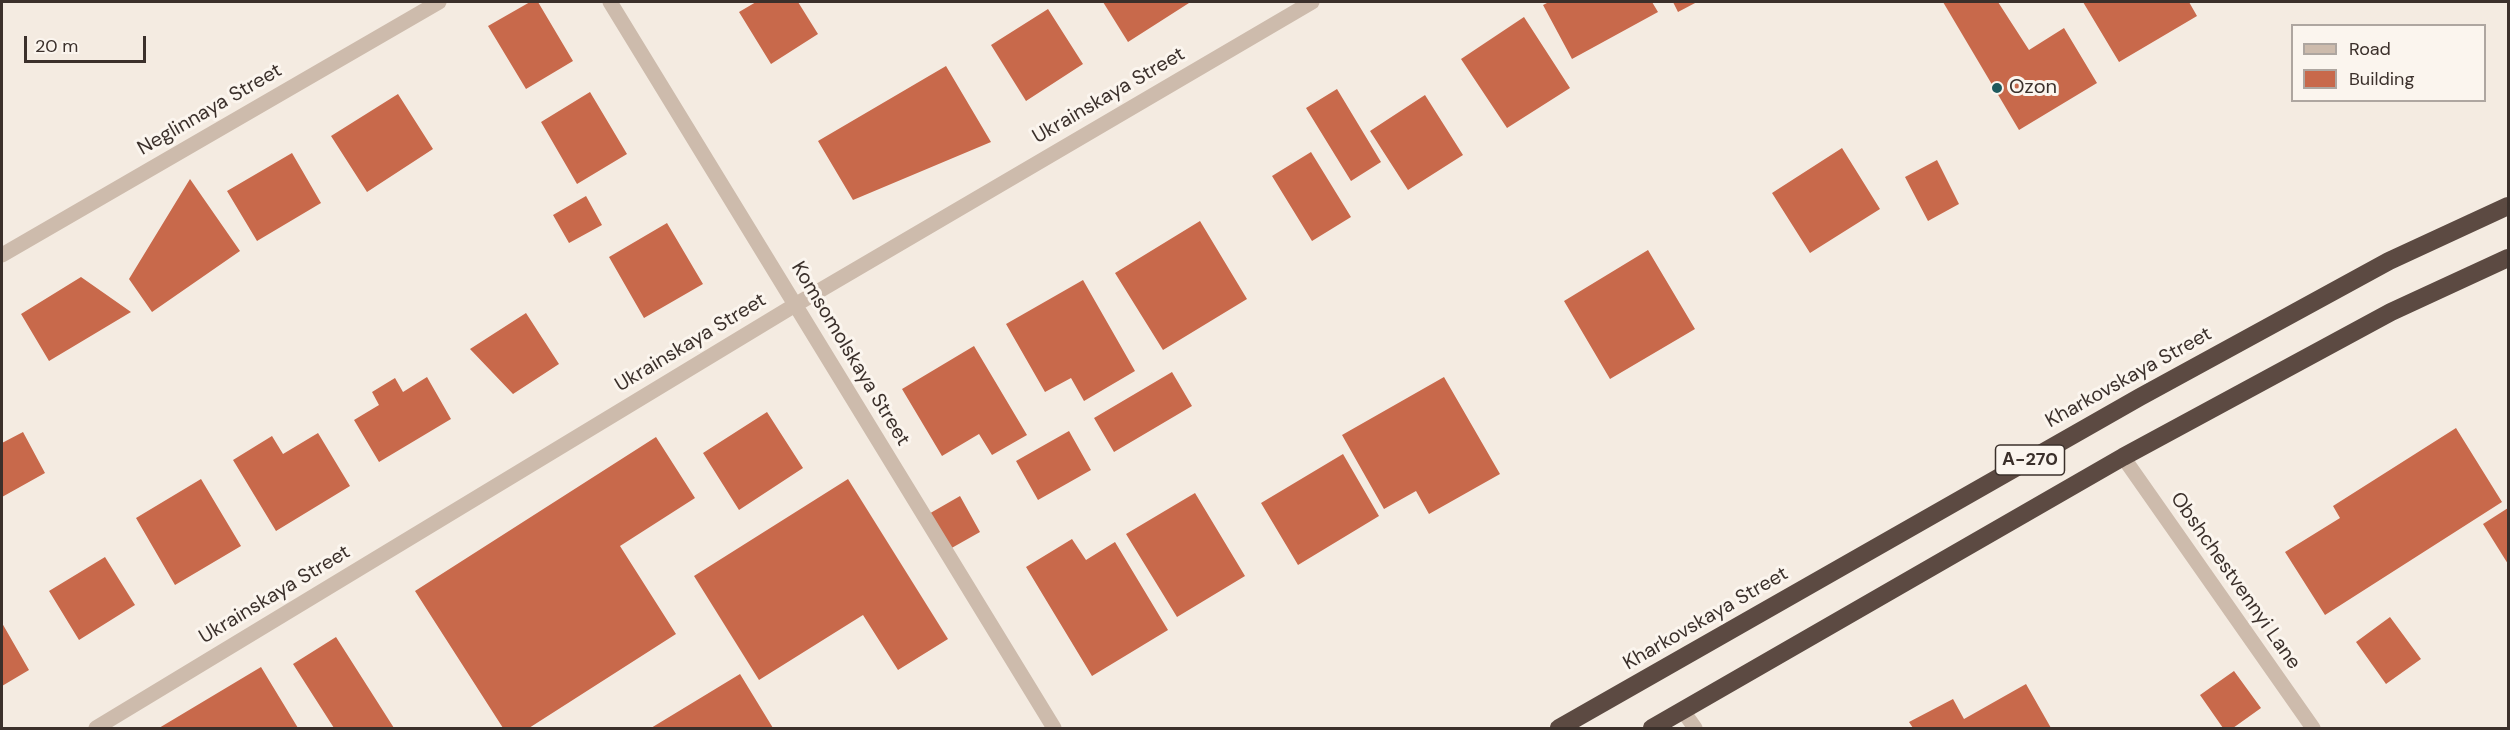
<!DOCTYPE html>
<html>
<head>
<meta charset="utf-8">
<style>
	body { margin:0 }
	#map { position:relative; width:2510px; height:730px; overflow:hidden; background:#f4ebe1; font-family:"DM Sans",sans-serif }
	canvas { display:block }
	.frame { position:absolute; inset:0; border:3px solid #3b302b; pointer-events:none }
	.legend { position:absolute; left:2291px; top:24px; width:195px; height:78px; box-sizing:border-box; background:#fbf5ee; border:2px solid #aea6a0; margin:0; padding:8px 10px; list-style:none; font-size:18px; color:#3b302b }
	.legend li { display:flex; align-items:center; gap:12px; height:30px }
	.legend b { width:30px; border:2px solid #aea6a0 }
	.scale { position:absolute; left:24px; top:36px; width:122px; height:27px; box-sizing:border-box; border:3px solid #3b302b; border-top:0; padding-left:8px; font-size:18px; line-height:21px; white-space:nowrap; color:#3b302b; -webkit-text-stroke:4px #fbf5ee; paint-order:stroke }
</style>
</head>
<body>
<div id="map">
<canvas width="2510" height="730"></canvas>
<div class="frame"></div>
<ul class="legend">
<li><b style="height:8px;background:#cdbbac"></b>Road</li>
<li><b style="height:16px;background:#c8694b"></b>Building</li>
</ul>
<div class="scale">20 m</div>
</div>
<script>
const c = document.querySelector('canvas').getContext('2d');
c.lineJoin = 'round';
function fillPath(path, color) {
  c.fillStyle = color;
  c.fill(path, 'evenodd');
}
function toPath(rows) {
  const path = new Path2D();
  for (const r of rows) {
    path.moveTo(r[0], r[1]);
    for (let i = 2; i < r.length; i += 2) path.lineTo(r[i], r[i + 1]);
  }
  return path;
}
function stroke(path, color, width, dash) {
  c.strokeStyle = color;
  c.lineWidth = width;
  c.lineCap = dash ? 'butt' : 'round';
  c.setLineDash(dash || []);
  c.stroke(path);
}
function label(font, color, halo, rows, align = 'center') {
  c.font = font + ' "DM Sans",sans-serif';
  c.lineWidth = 6;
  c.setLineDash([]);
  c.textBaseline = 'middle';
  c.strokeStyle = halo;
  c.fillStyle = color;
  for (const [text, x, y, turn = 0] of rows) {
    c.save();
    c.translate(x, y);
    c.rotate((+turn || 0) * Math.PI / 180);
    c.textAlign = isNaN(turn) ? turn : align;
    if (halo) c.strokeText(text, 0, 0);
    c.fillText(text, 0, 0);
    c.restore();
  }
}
const building = toPath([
	[530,2,538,2,573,61,526,89,488,26],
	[756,2,798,2,818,34,771,64,739,12],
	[1103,2,1188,2,1189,3,1128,42],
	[1549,2,1652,2,1658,12,1572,59,1543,5],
	[1673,2,1697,2,1678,12],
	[1943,2,1998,2,2029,50,2064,28,2097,83,2019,130],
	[2083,2,2189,2,2197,16,2119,62],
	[1048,9,1083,64,1026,101,991,45],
	[1524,17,1570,88,1507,128,1461,59],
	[946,66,991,142,853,200,818,141],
	[1337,89,1381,162,1351,181,1306,108],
	[590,92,627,154,577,184,541,122],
	[398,94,433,149,367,192,331,136],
	[1425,95,1463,155,1408,190,1370,131],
	[1842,148,1880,209,1810,253,1772,193],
	[1311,152,1351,217,1312,241,1272,176],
	[292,153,321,203,257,241,227,191],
	[1937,160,1959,204,1928,221,1905,177],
	[190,179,240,251,152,312,129,279],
	[586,196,602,225,569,243,553,215],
	[1200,221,1247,299,1163,350,1115,273],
	[667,223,703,284,644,318,609,257],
	[1648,250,1695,329,1610,379,1564,301],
	[81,277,131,312,49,361,21,314],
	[1083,280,1135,371,1084,401,1071,378,1045,392,1006,324],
	[526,313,559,364,513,394,470,349],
	[974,346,1027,435,992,455,979,434,942,456,902,389],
	[1172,372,1192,406,1114,452,1094,418],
	[427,377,451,419,379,462,354,420,379,405,372,392,395,378,403,392],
	[1444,377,1500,474,1429,514,1416,491,1384,509,1342,435],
	[767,412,803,468,739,510,703,453],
	[2456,428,2502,502,2325,615,2285,552,2340,518,2333,506],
	[1069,431,1091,470,1038,500,1016,461],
	[23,432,45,473,2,497,2,443],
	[318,433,350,486,276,531,233,460,272,436,283,454],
	[656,437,695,498,620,546,676,634,529,728,503,728,415,591],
	[1343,454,1379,516,1298,565,1261,503],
	[201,479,241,546,175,585,136,518],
	[848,479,948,639,898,670,863,615,759,680,694,576],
	[1195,493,1245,576,1177,617,1126,534],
	[960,496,980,532,941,554,920,519],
	[2508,508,2508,564,2483,524],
	[1072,539,1086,560,1115,542,1168,630,1092,676,1026,567],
	[105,557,135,605,79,640,49,591],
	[2390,617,2421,659,2386,684,2356,642],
	[2,623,29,670,2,686],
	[336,637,394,728,334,728,293,664],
	[261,667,298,728,159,728],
	[2234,671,2261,708,2233,728,2223,728,2200,695],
	[740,674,773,728,651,728],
	[2026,684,2051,728,1913,728,1909,722,1953,699,1964,719]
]);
const street = toPath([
	[610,2,1054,728],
	[2,255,439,2],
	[2123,457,2313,728],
	[1683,711,1695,728],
	[96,728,795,305,1312,2]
]);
const highway = toPath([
	[1559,728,2140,397,2389,261,2508,206],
	[1652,728,2123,457,2391,312,2508,258]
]);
const markers = [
	[1997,88,6,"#1f5a5e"]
];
const shields = [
	[2030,460,69]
];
const shieldNames = [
	["А-270",2030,460]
];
const poiNames = [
	["Ozon",2009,88]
];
const streetNames = [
	["Ukrainskaya Street",1109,96,-30],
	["Neglinnaya Street",210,110,-30],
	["Ukrainskaya Street",691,343,-31],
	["Komsomolskaya Street",850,354,59],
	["Kharkovskaya Street",2129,378,-29],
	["Obshchestvennyi Lane",2235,581,55],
	["Ukrainskaya Street",275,595,-31],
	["Kharkovskaya Street",1706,619,-30]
];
fillPath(building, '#c8694b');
stroke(street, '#cdbbac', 15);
stroke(highway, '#5c4a42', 18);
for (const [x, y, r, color] of markers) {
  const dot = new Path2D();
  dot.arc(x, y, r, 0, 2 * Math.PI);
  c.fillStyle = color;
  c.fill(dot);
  stroke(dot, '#fbf5ee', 2);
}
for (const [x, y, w] of shields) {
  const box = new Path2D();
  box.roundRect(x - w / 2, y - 15, w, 30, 4.5);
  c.fillStyle = '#fbf5ee';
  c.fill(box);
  stroke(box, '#3b302b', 1.5);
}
label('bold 18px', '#3b302b', null, shieldNames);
label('20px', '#3b302b', '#fbf5ee', poiNames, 'left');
label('20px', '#3b302b', '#fbf5ee', streetNames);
</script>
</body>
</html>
